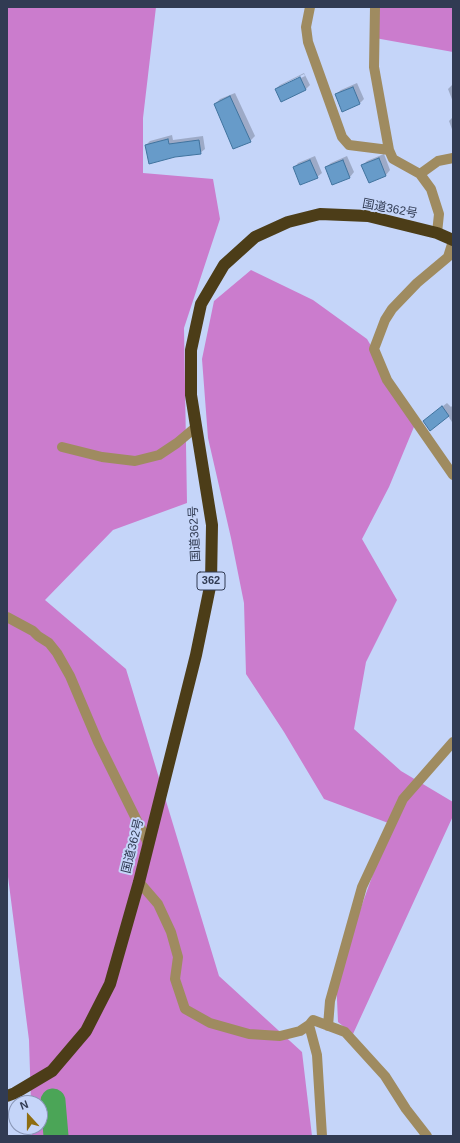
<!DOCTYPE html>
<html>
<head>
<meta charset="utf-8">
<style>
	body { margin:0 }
	#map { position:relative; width:460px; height:1143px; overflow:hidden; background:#c5d5f9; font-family:Helvetica,sans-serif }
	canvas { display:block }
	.frame { position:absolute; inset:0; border:8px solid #313b53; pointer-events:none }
	.north { position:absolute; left:8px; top:1095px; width:40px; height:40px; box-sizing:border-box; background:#c5d5f9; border:1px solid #8a97b7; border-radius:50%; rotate:339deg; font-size:11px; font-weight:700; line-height:16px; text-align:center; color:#313b53 }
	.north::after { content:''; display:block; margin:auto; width:14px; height:18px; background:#8e6d11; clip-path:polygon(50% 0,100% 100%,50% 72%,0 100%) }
</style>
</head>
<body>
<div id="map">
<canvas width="460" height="1143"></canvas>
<div class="frame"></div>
<div class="north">N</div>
</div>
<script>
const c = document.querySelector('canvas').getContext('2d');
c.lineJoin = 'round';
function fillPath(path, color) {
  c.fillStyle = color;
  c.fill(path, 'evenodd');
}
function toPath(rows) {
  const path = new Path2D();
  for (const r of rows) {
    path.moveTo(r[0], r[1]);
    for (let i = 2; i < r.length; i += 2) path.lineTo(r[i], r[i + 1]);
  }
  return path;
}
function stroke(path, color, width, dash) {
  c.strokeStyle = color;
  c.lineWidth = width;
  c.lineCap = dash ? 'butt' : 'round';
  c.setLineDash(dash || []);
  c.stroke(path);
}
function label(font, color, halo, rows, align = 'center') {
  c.font = font + ' Helvetica,"Noto Sans JP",sans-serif';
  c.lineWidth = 4;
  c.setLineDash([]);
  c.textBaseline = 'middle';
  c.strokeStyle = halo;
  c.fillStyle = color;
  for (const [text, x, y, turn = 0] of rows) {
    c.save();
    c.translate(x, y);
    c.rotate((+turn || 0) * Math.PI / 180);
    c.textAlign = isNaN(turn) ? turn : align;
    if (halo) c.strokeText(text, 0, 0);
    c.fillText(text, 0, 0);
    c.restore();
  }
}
const forest = toPath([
	[7,7,156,7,143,118,143,173,213,179,220,219,184,328,187,503,113,530,45,600,126,669,219,976,302,1052,312,1136,32,1136,32,1127,40,1127,40,1103,31,1103,29,1040,7,869],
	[377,7,453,7,453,52,375,38],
	[251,270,313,300,367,339,416,422,389,487,362,539,397,600,366,662,354,729,401,771,453,802,453,816,353,1034,338,1022,336,977,391,824,324,799,284,732,246,674,244,603,231,538,208,438,202,359,214,301]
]);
const shadow = toPath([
	[304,73,310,85,306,89,276,89,280,85],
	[304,74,305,76,280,88,280,86],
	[357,83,364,99,359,104,336,94,341,90],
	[453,84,453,102,448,89],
	[235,93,255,136,250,141,215,104,220,99],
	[453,117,453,132,449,121],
	[172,135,173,140,203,136,205,149,200,153,146,145,150,141],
	[384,154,390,170,386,175,369,181,363,165,367,161],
	[315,156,322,173,317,177,294,168,298,163],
	[347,156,354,172,350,177,333,183,326,167,331,163],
	[447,403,451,407,453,405,452,422,448,416,429,417]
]);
const river = toPath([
	[53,1101,56,1136]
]);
const building = toPath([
	[300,77,306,90,281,102,275,89,300,77],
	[353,87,360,104,342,112,335,94,353,87],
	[230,96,251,142,233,149,214,104,230,96],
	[168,139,169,144,199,140,201,154,175,157,149,164,145,145,168,139],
	[379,158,386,176,369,183,361,165,379,158],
	[310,160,318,178,300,185,293,167,310,160],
	[343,160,350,178,332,185,325,167,343,160],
	[442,406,449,416,430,431,423,421,442,406]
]);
const minor = toPath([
	[310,7,306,27,308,42,342,137,349,145,389,150],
	[375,7,374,67,389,150,393,159,420,174,431,189,439,214,437,233],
	[420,174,438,161,453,158],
	[453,241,448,257,417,283,392,309,385,320,374,349,387,380,453,475],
	[62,447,102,457,135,461,159,455,177,443,196,427],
	[7,617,33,631,38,636,49,643,57,653,70,676,98,742,148,843],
	[139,882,158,904,171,932,178,957,175,979,185,1009,210,1023,249,1034,280,1036,300,1031,309,1025,313,1020,345,1032,385,1076,406,1109,427,1136],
	[309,1025,317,1055,322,1136],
	[328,1026,330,1001,362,887,403,799,453,742]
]);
const highway = toPath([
	[7,1096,15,1093,52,1071,86,1031,110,984,139,882,196,655,211,582,212,525,191,395,191,350,201,304,224,265,255,237,288,222,320,214,368,216,437,233,453,240]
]);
const shields = [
	[211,581,28]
];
const shieldNames = [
	["362",211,581]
];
const streetNames = [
	["国道362号",390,209,11],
	["国道362号",195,534,-93],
	["国道362号",133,846,-76]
];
fillPath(forest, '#cb7ccd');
fillPath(shadow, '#0003');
stroke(river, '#4ba557', 25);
fillPath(building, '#679bc9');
stroke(building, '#40739e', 1);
stroke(minor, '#9f8b60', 10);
stroke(highway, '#4c3d18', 12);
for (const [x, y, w] of shields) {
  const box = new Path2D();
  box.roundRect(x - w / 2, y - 9, w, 18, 3);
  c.fillStyle = '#c5d5f9';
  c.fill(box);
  stroke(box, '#313b53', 1);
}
label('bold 11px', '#313b53', null, shieldNames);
label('12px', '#313b53', '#c5d5f9', streetNames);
</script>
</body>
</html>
